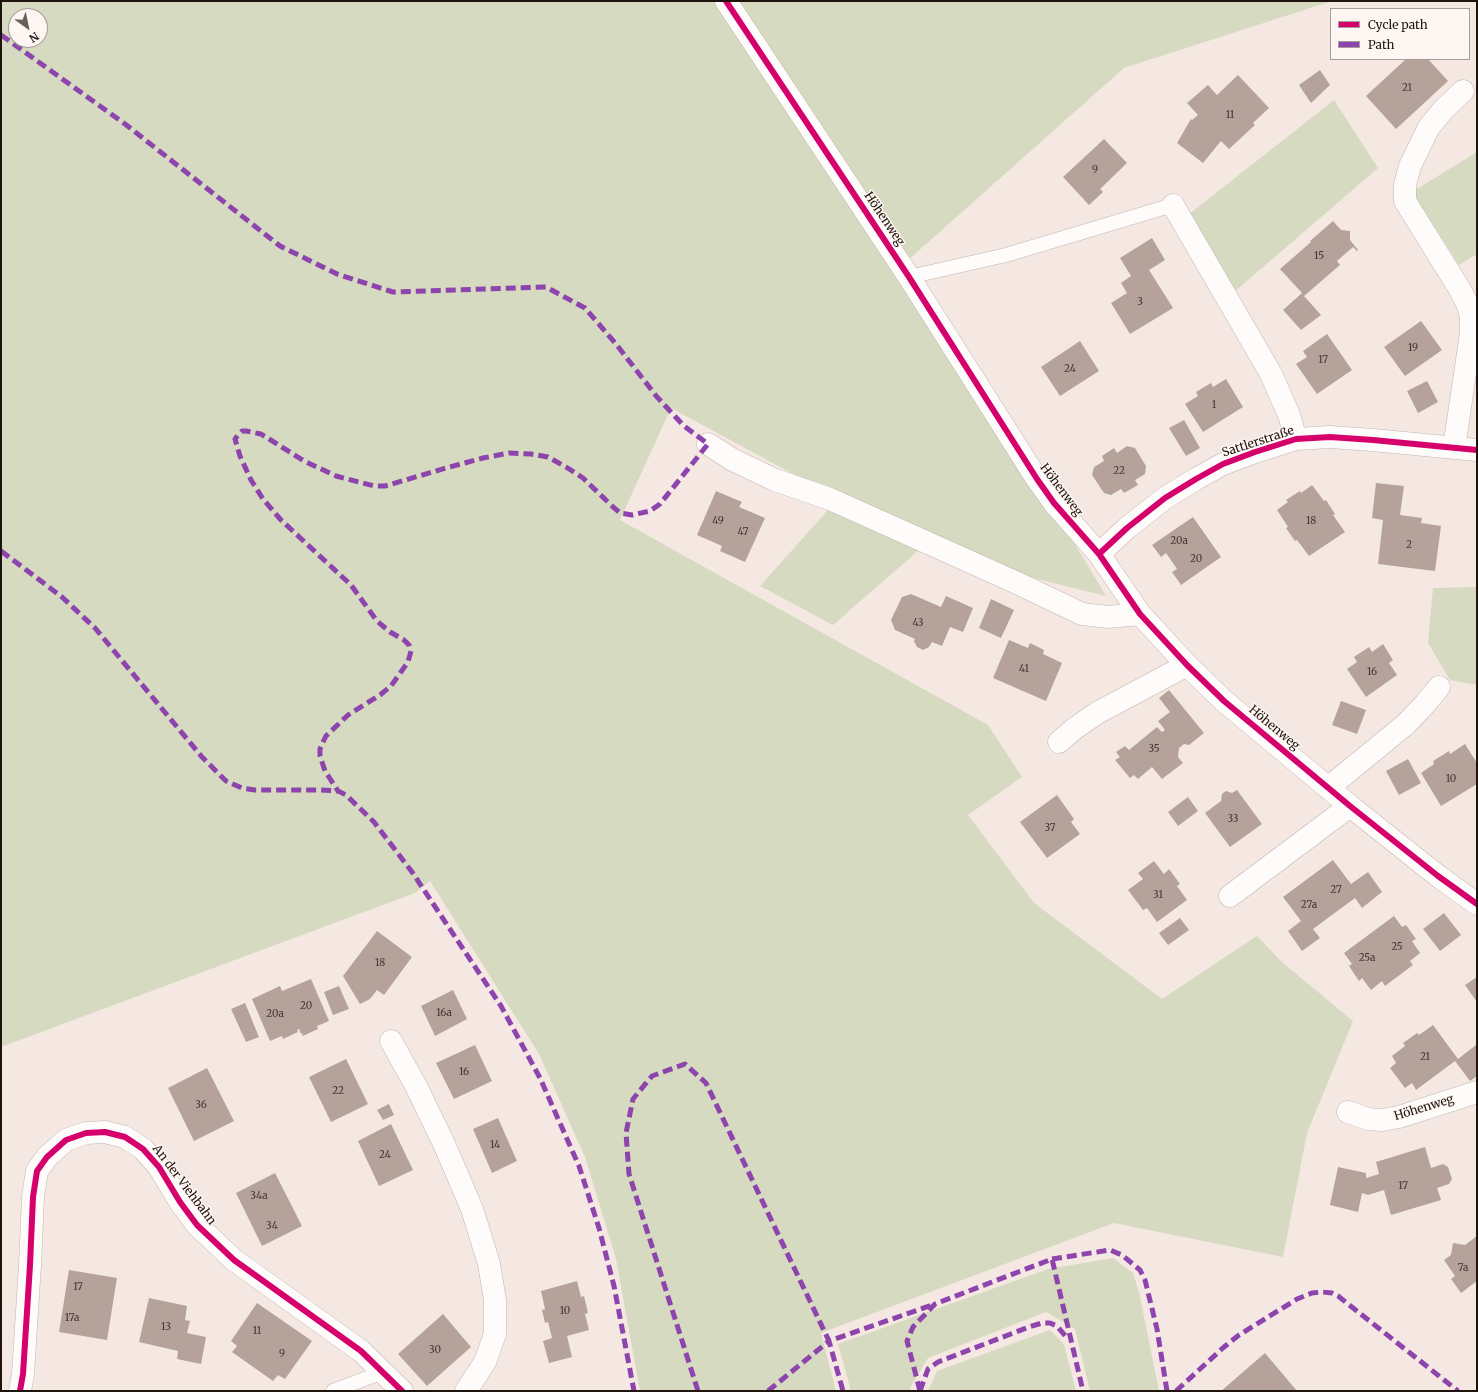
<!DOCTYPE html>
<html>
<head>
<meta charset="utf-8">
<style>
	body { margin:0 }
	#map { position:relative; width:1478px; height:1392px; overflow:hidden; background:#f5e8e3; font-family:Merriweather,serif }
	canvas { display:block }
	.frame { position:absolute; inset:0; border:2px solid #1f130d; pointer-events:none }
	.legend { position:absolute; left:1330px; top:8px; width:140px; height:52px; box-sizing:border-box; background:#fef6f3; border:1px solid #a59b97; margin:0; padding:5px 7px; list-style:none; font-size:12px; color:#1f130d }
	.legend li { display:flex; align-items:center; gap:8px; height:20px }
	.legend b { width:20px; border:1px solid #a59b97 }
	.north { position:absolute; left:8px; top:8px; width:40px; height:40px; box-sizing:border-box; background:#fef6f3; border:1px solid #a59b97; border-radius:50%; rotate:147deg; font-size:11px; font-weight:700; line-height:16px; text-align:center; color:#1f130d }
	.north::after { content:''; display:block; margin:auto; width:14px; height:18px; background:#6a5e58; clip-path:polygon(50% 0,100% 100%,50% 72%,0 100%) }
</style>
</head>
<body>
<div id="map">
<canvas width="1478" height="1392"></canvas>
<div class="frame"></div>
<ul class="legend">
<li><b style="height:5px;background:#d6006c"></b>Cycle path</li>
<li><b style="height:5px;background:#8e44ad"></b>Path</li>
</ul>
<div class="north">N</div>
</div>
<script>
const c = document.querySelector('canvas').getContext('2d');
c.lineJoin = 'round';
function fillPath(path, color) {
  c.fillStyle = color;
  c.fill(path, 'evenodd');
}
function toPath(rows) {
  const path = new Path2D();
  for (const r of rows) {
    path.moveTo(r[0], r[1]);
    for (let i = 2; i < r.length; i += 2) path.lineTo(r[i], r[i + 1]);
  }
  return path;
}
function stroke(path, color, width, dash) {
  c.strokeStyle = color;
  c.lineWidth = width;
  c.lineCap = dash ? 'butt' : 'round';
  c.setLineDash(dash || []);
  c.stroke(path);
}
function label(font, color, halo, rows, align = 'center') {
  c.font = font + ' Merriweather,serif';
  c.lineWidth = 3;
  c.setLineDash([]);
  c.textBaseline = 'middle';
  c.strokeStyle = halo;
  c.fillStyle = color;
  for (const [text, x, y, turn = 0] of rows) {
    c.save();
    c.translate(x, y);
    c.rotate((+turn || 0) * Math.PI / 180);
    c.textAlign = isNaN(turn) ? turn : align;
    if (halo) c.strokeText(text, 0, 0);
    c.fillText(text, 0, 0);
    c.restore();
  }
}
const green = toPath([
	[1,1,1332,1,1124,68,906,262,1106,596,945,556,671,408,620,520,988,725,1022,777,968,815,1034,903,1162,999,1257,936,1282,962,1353,1021,1307,1133,1283,1257,1114,1223,821,1333,836,1391,640,1391,616,1259,585,1157,539,1054,430,881,415,893,1,1047],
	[16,16,40,16,40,40,16,40],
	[1334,100,1378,168,1233,293,1188,215],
	[1477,152,1477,254,1459,265,1412,192],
	[828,510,919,550,833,625,760,586],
	[1477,587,1477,685,1450,680,1428,643,1433,588],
	[1113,1258,1133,1273,1139,1292,1159,1391,1090,1391,1075,1329,1046,1312,928,1358,910,1388,911,1391,851,1391,838,1344,1048,1269],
	[1050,1330,1064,1344,1076,1391,928,1391,937,1371]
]);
const building = toPath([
	[1406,59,1428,59,1448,81,1396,129,1366,96],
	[1320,70,1330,85,1311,103,1299,85],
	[1238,75,1269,108,1253,123,1255,125,1229,149,1221,141,1203,163,1177,143,1191,119,1192,120,1198,115,1187,103,1208,85,1217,95],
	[1104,139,1127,163,1100,189,1103,192,1089,205,1063,177],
	[1333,221,1341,230,1350,231,1350,240,1358,250,1357,251,1353,247,1337,261,1340,265,1304,296,1321,315,1301,330,1283,310,1302,293,1280,269,1311,242,1310,241],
	[1152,238,1165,260,1149,270,1173,308,1130,334,1111,303,1127,293,1121,283,1131,276,1120,258],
	[1421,321,1442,350,1405,376,1384,347],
	[1327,334,1352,370,1317,394,1296,364,1307,357,1303,351],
	[1080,341,1099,371,1060,396,1041,367],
	[1226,379,1243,407,1203,432,1185,404,1198,396,1196,392,1211,383,1213,387],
	[1427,381,1438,402,1418,413,1407,391],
	[1184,420,1200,448,1186,456,1169,428],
	[1127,446,1135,448,1146,466,1145,474,1135,480,1138,485,1124,493,1121,489,1111,495,1104,493,1092,475,1094,467,1104,461,1102,456,1114,448,1117,453],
	[1376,483,1404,486,1400,515,1422,518,1421,523,1441,526,1435,571,1378,564,1383,520,1372,518],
	[1312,485,1324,501,1326,500,1335,514,1333,515,1345,532,1309,556,1297,540,1295,541,1286,528,1288,527,1277,510,1288,502,1286,500,1300,491,1301,493],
	[716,491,742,502,739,507,765,518,745,562,720,551,722,546,697,535],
	[1193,517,1221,557,1181,585,1172,572,1177,569,1166,553,1161,557,1152,545],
	[911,594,941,607,946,596,973,608,963,632,950,627,942,646,932,642,929,647,923,650,917,647,914,641,915,639,895,630,891,620,902,597],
	[991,599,1014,610,1001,638,979,628],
	[1009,640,1028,648,1030,643,1044,650,1043,654,1062,663,1046,701,993,678],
	[1383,644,1393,660,1389,663,1397,675,1366,697,1347,669,1357,662,1354,657,1369,647,1372,652],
	[1169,690,1204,733,1189,745,1184,744,1179,748,1178,757,1183,763,1162,779,1152,767,1138,779,1134,775,1130,778,1115,760,1120,757,1116,752,1125,746,1129,750,1157,727,1162,732,1165,730,1158,721,1170,712,1159,698],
	[1341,701,1366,710,1357,734,1332,725],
	[1465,744,1477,763,1477,784,1441,806,1421,773,1434,764,1433,761,1449,751,1450,754],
	[1408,759,1421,783,1399,795,1386,771],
	[1237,790,1262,824,1230,847,1205,813,1221,801,1222,794,1226,791,1232,793],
	[1057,795,1074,819,1071,822,1080,834,1047,858,1020,822],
	[1188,797,1198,811,1178,826,1168,812],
	[1333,860,1351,884,1368,872,1382,892,1362,908,1355,898,1313,929,1320,938,1302,951,1288,931,1301,921,1283,897],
	[1154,861,1164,874,1169,869,1180,884,1177,886,1187,900,1157,922,1147,908,1143,910,1128,890,1143,879,1138,873],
	[1444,913,1461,935,1440,951,1423,929],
	[1394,916,1402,927,1406,925,1416,939,1412,941,1420,953,1410,961,1413,965,1385,986,1382,981,1371,990,1362,978,1359,981,1349,966,1352,964,1344,953],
	[1180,918,1189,930,1168,945,1159,933],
	[377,931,412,957,384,995,377,990,370,999,360,1004,343,976],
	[1477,977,1477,1002,1465,985],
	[311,979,329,1021,317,1026,318,1029,303,1036,302,1033,301,1034,299,1029,297,1030,298,1032,283,1039,282,1036,270,1041,252,999,280,986,282,991],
	[339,986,349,1009,333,1015,324,992],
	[453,990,467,1019,435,1036,421,1006],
	[245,1003,259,1037,246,1042,231,1009],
	[1433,1025,1458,1059,1476,1045,1477,1047,1477,1076,1470,1081,1455,1061,1416,1090,1412,1083,1405,1088,1390,1068,1396,1063,1392,1056,1405,1046,1403,1043,1417,1033,1419,1035],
	[475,1045,492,1081,454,1099,436,1063],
	[346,1059,368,1104,331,1122,309,1077],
	[207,1068,234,1121,194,1141,168,1088],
	[389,1104,394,1115,383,1120,377,1110],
	[498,1118,517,1161,492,1173,473,1129],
	[391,1124,413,1170,379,1186,358,1141],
	[1425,1147,1431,1168,1443,1164,1448,1167,1452,1179,1449,1184,1437,1188,1441,1200,1391,1215,1384,1190,1368,1195,1362,1193,1358,1212,1330,1205,1338,1167,1366,1173,1366,1178,1379,1174,1376,1162],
	[275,1173,302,1226,262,1246,236,1193],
	[1477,1236,1477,1281,1461,1293,1451,1279,1455,1276,1444,1260,1451,1255,1453,1243,1465,1245],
	[69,1270,117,1278,107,1340,59,1332],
	[577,1281,581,1297,584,1296,588,1313,585,1314,589,1330,567,1336,572,1357,549,1363,543,1341,552,1338,548,1322,545,1323,542,1310,545,1309,541,1291],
	[149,1298,187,1306,185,1320,190,1321,187,1333,206,1337,201,1364,177,1359,178,1351,139,1342],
	[257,1303,312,1341,285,1379,278,1375,273,1381,232,1352,237,1346,231,1341],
	[443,1314,471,1347,427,1386,398,1354],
	[1265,1353,1297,1391,1221,1391]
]);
const lane = toPath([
	[909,277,1006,255,1173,205],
	[333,1391,383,1372]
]);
const street = toPath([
	[726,1,909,277,1037,479,1054,503,1099,554,1140,614,1187,665,1224,701,1350,806,1438,876,1477,904],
	[1173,205,1271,374,1289,415,1296,439],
	[708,444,733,460,775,480,830,499,1015,582,1082,614,1108,617,1140,614],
	[1454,448,1471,333,1471,316,1467,303,1459,288,1405,201,1405,185,1410,166,1429,127,1444,109,1463,91],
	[1099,554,1127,528,1165,498,1196,479,1223,464,1255,452,1296,439,1330,437,1373,440,1477,450],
	[1059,742,1074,729,1097,713,1187,665],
	[1328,788,1406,724,1426,703,1439,687],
	[1230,896,1350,806],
	[391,1041,416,1086,445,1146,472,1209,489,1264,495,1300,495,1334,485,1362,466,1391],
	[1348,1112,1368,1119,1382,1120,1399,1117,1477,1092],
	[20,1391,23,1374,30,1265,33,1197,37,1171,47,1157,66,1140,86,1133,105,1132,125,1137,143,1149,159,1167,180,1202,197,1225,234,1260,361,1351,402,1391]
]);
const quiet = toPath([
	[1,35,125,124,280,246,337,274,393,292,546,287,585,308,616,344,657,397,684,426,708,444,660,504,650,511,632,515,620,513,611,505,583,478,566,467,548,457,531,454,509,453,483,458,446,468,385,486,374,486,336,476,304,461,261,434,246,431,242,431,238,435,235,439,240,456,251,480,263,499,281,520,351,585,377,621,390,632,404,640,409,645,411,651,408,662,391,686,380,695,348,715,326,736,323,742,320,749,320,756,325,771,338,791],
	[1,551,62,597,95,628,202,757,226,781,242,788,255,790,321,790,338,791,346,795,374,822,412,872,501,1006,540,1078,579,1166,599,1228,614,1286,634,1391],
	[1052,1259,1110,1250,1122,1255,1140,1270,1145,1280,1157,1329,1167,1391],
	[698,1391,629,1174,626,1133,633,1099,652,1076,685,1064,706,1083,829,1341,935,1304],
	[768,1391,829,1341,843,1391],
	[920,1391,907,1341,913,1327,935,1304,1052,1259,1083,1391],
	[920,1391,928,1369,938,1362,1029,1327,1042,1323,1050,1323,1057,1326,1068,1339],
	[1176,1391,1224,1347,1239,1335,1297,1299,1312,1293,1322,1292,1332,1293,1338,1296,1458,1391]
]);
const cycleway = toPath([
	[726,1,909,277,1037,479,1054,503,1099,554,1140,614,1187,665,1224,701,1350,806,1438,876,1477,904],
	[1099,554,1127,528,1165,498,1196,479,1223,464,1255,452,1296,439,1330,437,1373,440,1477,450],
	[20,1391,23,1374,30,1265,33,1197,37,1171,47,1157,66,1140,86,1133,105,1132,125,1137,143,1149,159,1167,180,1202,197,1225,234,1260,361,1351,402,1391]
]);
const numberNames = [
	["21",1407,88],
	["11",1230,115],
	["9",1095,170],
	["15",1319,256],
	["3",1140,302],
	["19",1413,348],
	["17",1323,360],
	["24",1070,369],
	["1",1214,405],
	["22",1119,471],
	["49",718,521],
	["18",1311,521],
	["47",743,532],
	["20a",1179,541],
	["2",1409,545],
	["20",1196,559],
	["43",918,623],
	["41",1024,669],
	["16",1372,672],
	["35",1154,749],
	["10",1451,779],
	["33",1233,819],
	["37",1050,828],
	["27",1336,890],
	["31",1158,895],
	["27a",1309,905],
	["25",1397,947],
	["25a",1367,958],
	["18",380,963],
	["20",306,1006],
	["16a",444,1013],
	["20a",275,1014],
	["21",1425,1057],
	["16",464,1072],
	["22",338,1091],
	["36",201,1105],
	["14",495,1145],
	["24",385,1155],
	["17",1403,1186],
	["34a",259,1196],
	["34",272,1226],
	["7a",1463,1268],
	["17",78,1287],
	["10",565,1311],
	["17a",72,1318],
	["13",166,1327],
	["11",257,1331],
	["30",435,1350],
	["9",282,1354]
];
const streetNames = [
	["Höhenweg",884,219,56],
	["Sattlerstraße",1258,442,-18],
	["Höhenweg",1061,490,53],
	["Höhenweg",1274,728,40],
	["Höhenweg",1424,1108,-17],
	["An der Viehbahn",184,1185,53]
];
fillPath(green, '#d6dac0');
fillPath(building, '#b5a39b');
stroke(lane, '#c1b5af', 15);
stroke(street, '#c1b5af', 23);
stroke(lane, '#fefcfb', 14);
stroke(street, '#fefcfb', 22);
stroke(quiet, '#8e44ad', 5, [10, 5]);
stroke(cycleway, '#d6006c', 6);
label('10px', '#443730', null, numberNames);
label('12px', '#1f130d', '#fef6f3', streetNames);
</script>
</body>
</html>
